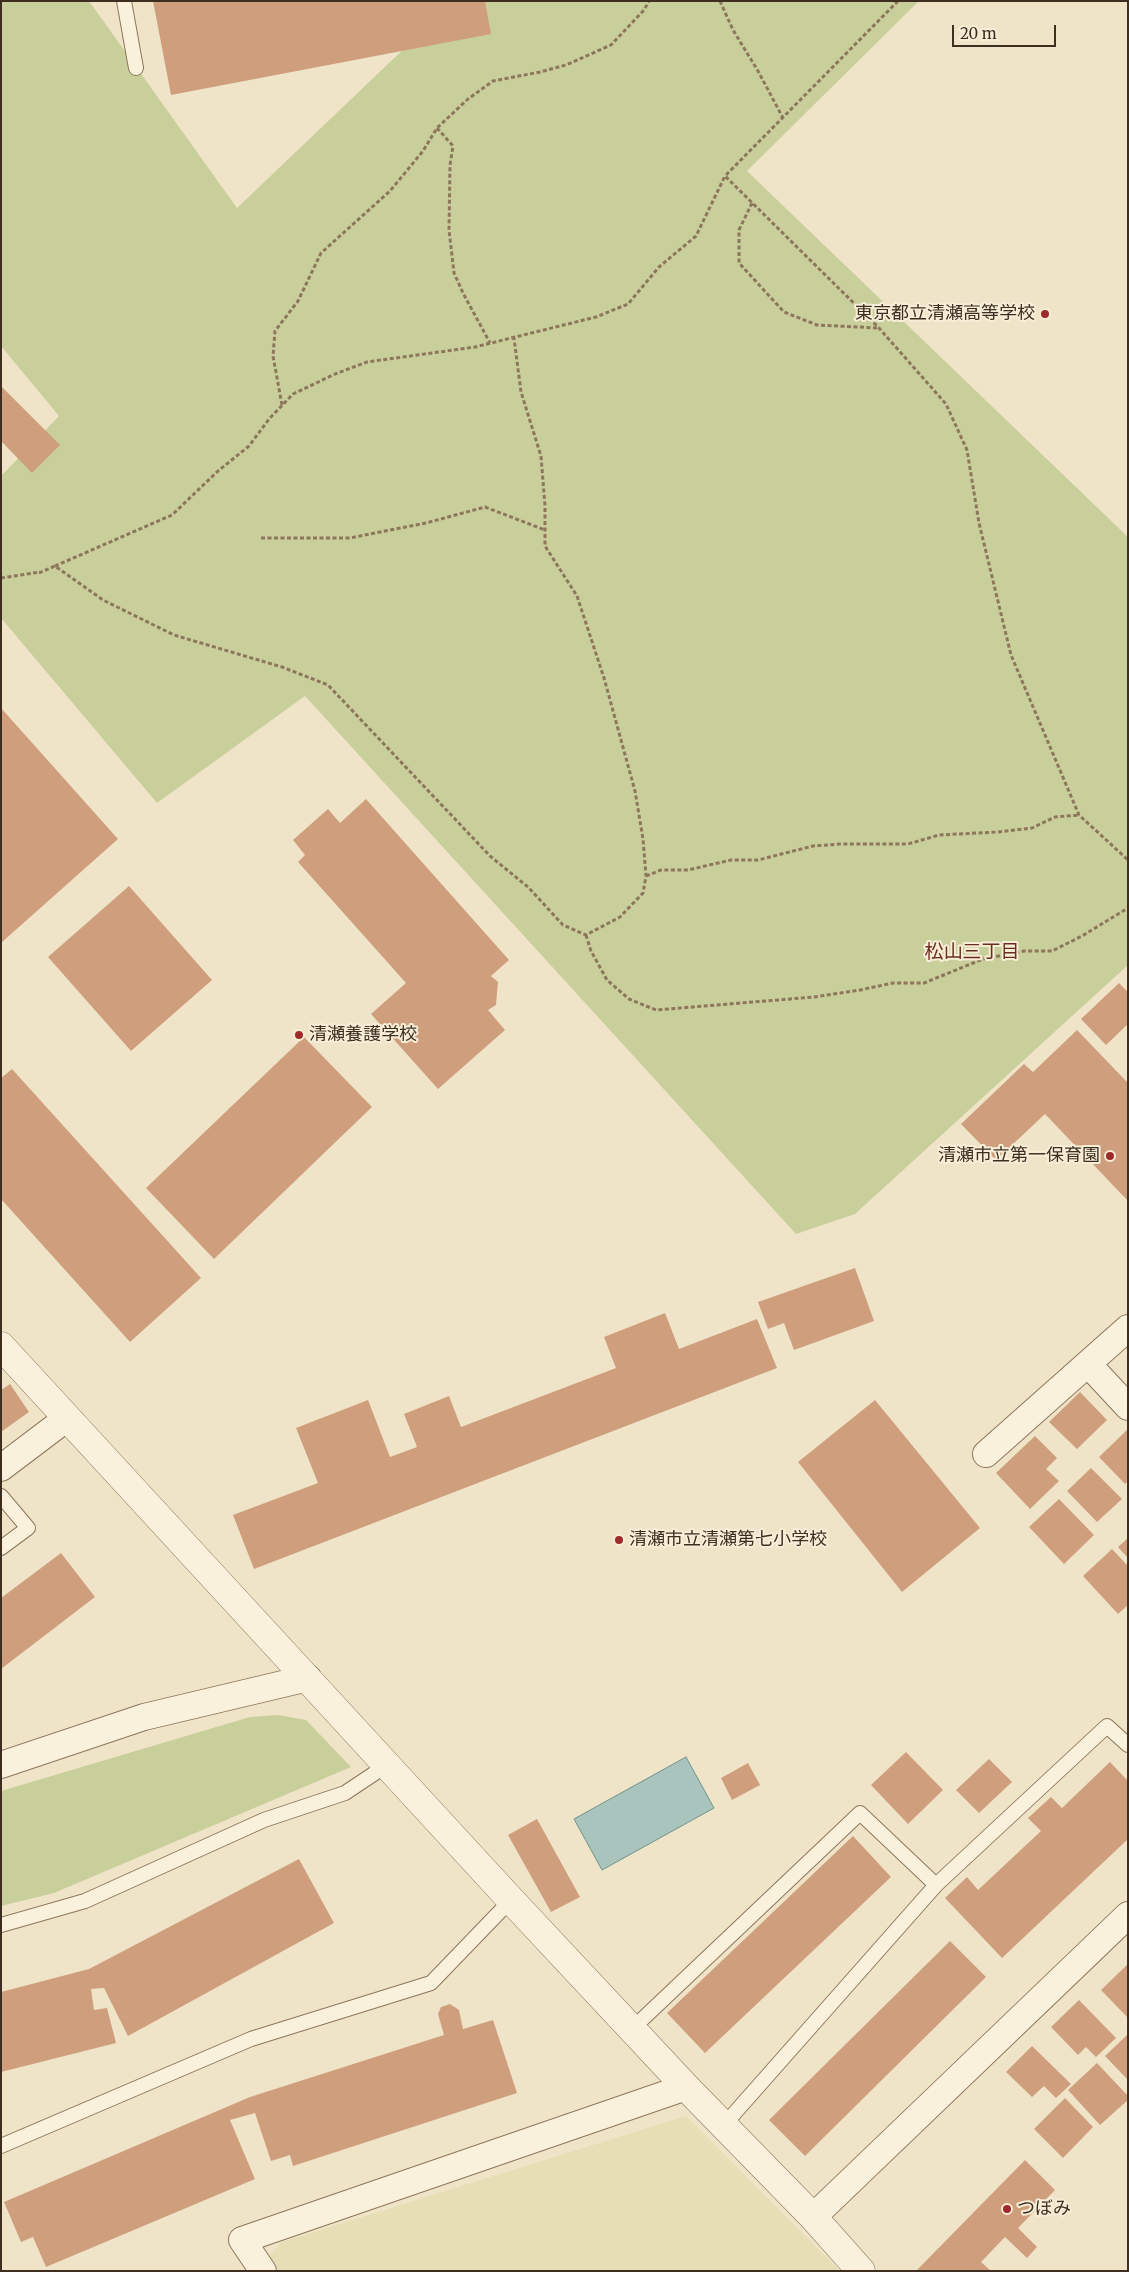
<!DOCTYPE html>
<html>
<head>
<meta charset="utf-8">
<style>
	body { margin:0 }
	#map { position:relative; width:1129px; height:2272px; overflow:hidden; background:#f0e4c8; font-family:Merriweather,serif }
	canvas { display:block }
	.frame { position:absolute; inset:0; border:2px solid #3d2e20; pointer-events:none }
	.scale { position:absolute; left:952px; top:25px; width:104px; height:22px; box-sizing:border-box; border:2px solid #3d2e20; border-top:0; padding-left:6px; font-size:15px; line-height:18px; white-space:nowrap; color:#3d2e20; -webkit-text-stroke:4px #f7eed8; paint-order:stroke }
</style>
</head>
<body>
<div id="map">
<canvas width="1129" height="2272"></canvas>
<div class="frame"></div>
<div class="scale">20 m</div>
</div>
<script>
const c = document.querySelector('canvas').getContext('2d');
c.lineJoin = 'round';
function fillPath(path, color) {
  c.fillStyle = color;
  c.fill(path, 'evenodd');
}
function toPath(rows) {
  const path = new Path2D();
  for (const r of rows) {
    path.moveTo(r[0], r[1]);
    for (let i = 2; i < r.length; i += 2) path.lineTo(r[i], r[i + 1]);
  }
  return path;
}
function stroke(path, color, width, dash) {
  c.strokeStyle = color;
  c.lineWidth = width;
  c.lineCap = dash ? 'butt' : 'round';
  c.setLineDash(dash || []);
  c.stroke(path);
}
function label(font, color, halo, rows, align = 'center') {
  c.font = font + ' Merriweather,"Noto Sans JP",serif';
  c.lineWidth = 4;
  c.setLineDash([]);
  c.textBaseline = 'middle';
  c.strokeStyle = halo;
  c.fillStyle = color;
  for (const [text, x, y, turn = 0] of rows) {
    c.save();
    c.translate(x, y);
    c.rotate((+turn || 0) * Math.PI / 180);
    c.textAlign = isNaN(turn) ? turn : align;
    if (halo) c.strokeText(text, 0, 0);
    c.fillText(text, 0, 0);
    c.restore();
  }
}
const farmland = toPath([
	[686,2116,840,2271,275,2271,273,2268,270,2254,282,2242]
]);
const green = toPath([
	[1,1,89,1,237,208,454,1,919,1,747,171,1128,537,1128,965,855,1214,796,1234,305,696,157,803,1,618,1,476,59,416,1,346],
	[278,1715,306,1720,351,1767,54,1893,1,1906,1,1791,250,1717]
]);
const water = toPath([
	[686,1757,714,1808,602,1870,574,1819,686,1757]
]);
const building = toPath([
	[153,1,485,1,491,34,171,95],
	[1,386,60,445,32,473,1,441],
	[1,708,118,839,1,943],
	[366,799,509,960,491,976,498,982,496,1005,488,1010,505,1030,438,1089,371,1014,406,983,298,862,305,855,293,840,328,809,340,823],
	[129,886,212,980,131,1051,48,957],
	[1119,983,1128,992,1128,1024,1106,1045,1081,1019],
	[1077,1030,1128,1083,1128,1201,1045,1114,996,1160,961,1124,1024,1064,1033,1072],
	[304,1037,372,1107,214,1259,146,1188],
	[12,1069,201,1278,130,1342,1,1199,1,1078],
	[855,1268,874,1321,794,1350,784,1323,768,1329,758,1302],
	[665,1313,679,1349,757,1319,777,1368,254,1569,233,1515,318,1483,296,1428,368,1400,390,1457,417,1447,404,1414,449,1396,461,1427,616,1368,604,1337],
	[10,1384,29,1412,1,1432,1,1390],
	[1080,1392,1107,1420,1077,1449,1049,1422],
	[875,1400,980,1528,902,1592,798,1462],
	[1128,1429,1128,1481,1125,1484,1099,1457],
	[1035,1436,1057,1458,1046,1469,1059,1481,1030,1509,996,1473],
	[1091,1468,1122,1499,1097,1522,1067,1491],
	[1059,1499,1094,1535,1064,1564,1029,1527],
	[1128,1538,1128,1558,1118,1547],
	[1112,1549,1128,1566,1128,1605,1118,1614,1083,1576],
	[61,1553,95,1597,1,1669,1,1598],
	[906,1752,943,1790,908,1824,871,1785],
	[989,1759,1012,1782,979,1813,956,1790],
	[1110,1762,1128,1781,1128,1839,1002,1958,945,1898,967,1877,978,1890,1041,1831,1028,1818,1051,1797,1062,1808],
	[748,1763,760,1785,732,1800,721,1778],
	[537,1819,580,1897,551,1912,508,1835],
	[853,1836,891,1877,705,2053,667,2013],
	[299,1859,334,1923,128,2036,104,1988,91,1989,94,2010,107,2008,116,2043,1,2072,1,1992,89,1969],
	[950,1941,986,1977,805,2156,769,2120],
	[1128,1964,1128,2018,1101,1990],
	[1079,2000,1116,2038,1096,2057,1086,2047,1078,2055,1051,2027],
	[450,2004,459,2010,463,2029,493,2020,517,2093,293,2166,290,2155,271,2161,255,2113,230,2120,255,2179,46,2267,33,2237,21,2242,4,2202,250,2097,444,2035,438,2014,441,2007],
	[1128,2034,1128,2080,1105,2056],
	[1032,2046,1071,2084,1056,2098,1044,2086,1032,2097,1006,2072],
	[1097,2063,1128,2096,1128,2100,1100,2125,1068,2090],
	[1065,2098,1093,2127,1063,2158,1034,2129],
	[1025,2160,1055,2190,1018,2228,1037,2247,1027,2258,1005,2237,981,2262,991,2271,916,2271]
]);
const path = toPath([
	[720,1,733,30,758,71,783,118],
	[898,1,725,176,879,328,946,404,967,450,979,523,1011,655,1079,815,1128,860],
	[437,128,453,146,450,165,449,230,454,273,463,293,490,343],
	[752,203,739,230,739,263,784,312,817,325,878,328],
	[282,405,273,356,275,331,298,301,321,253,390,191,423,151,437,128,468,99,493,81,540,72,566,65,611,45,644,10,649,1],
	[261,538,350,538,426,523,485,507,545,530],
	[55,566,172,515,218,471,249,446,269,419,293,394,335,374,367,362,475,347,596,317,628,304,659,267,696,236,725,176],
	[39,573,55,566,103,600,174,635,282,667,328,685,490,856,528,887,563,925,586,935,620,917,643,893,646,876,643,839,635,791,604,678,577,596,545,546,545,506,541,456,521,392,514,338],
	[1,578,40,572],
	[646,876,661,870,688,870,731,860,758,860,813,846,840,844,908,844,939,835,998,832,1032,828,1055,817,1079,815],
	[586,935,591,951,607,980,629,999,656,1010,814,997,860,990,893,983,924,983,983,959,1024,951,1052,951,1082,936,1128,908]
]);
const service = toPath([
	[124,1,136,68],
	[1,1496,28,1528,1,1548],
	[1,1925,85,1901,264,1820,345,1793,387,1765],
	[632,2029,860,1813,936,1885],
	[724,2125,936,1885,1107,1726,1128,1745],
	[1,2146,251,2039,431,1983,511,1900]
]);
const minor = toPath([
	[1088,1364,1128,1407],
	[986,1454,1128,1328],
	[1,1468,67,1418],
	[1,1765,144,1717,308,1678],
	[813,2217,1128,1915],
	[263,2271,242,2240,686,2087]
]);
const tertiary = toPath([
	[1,1346,511,1900,686,2087,813,2217,861,2271]
]);
const markers = [
	[1045,314,5,"#9e2a2b"],
	[299,1035,5,"#9e2a2b"],
	[1110,1156,5,"#9e2a2b"],
	[619,1540,5,"#9e2a2b"],
	[1007,2209,5,"#9e2a2b"]
];
const poiNames = [
	["東京都立清瀬高等学校",1035,314,"right"],
	["清瀬養護学校",309,1035],
	["清瀬市立第一保育園",1100,1156,"right"],
	["清瀬市立清瀬第七小学校",629,1540],
	["つぼみ",1017,2209]
];
const neighbourhoodNames = [
	["松山三丁目",972,953]
];
fillPath(farmland, '#e6deb5');
fillPath(green, '#c9cf9b');
fillPath(water, '#a9c4bc');
stroke(water, '#6f938a', 1);
fillPath(building, '#cf9f7d');
stroke(service, '#8d765c', 16);
stroke(minor, '#8d765c', 28);
stroke(tertiary, '#8d765c', 29);
stroke(path, '#8d765c', 3, [4, 2.5]);
stroke(service, '#faf1dc', 14);
stroke(minor, '#faf1dc', 26);
stroke(tertiary, '#faf1dc', 28);
for (const [x, y, r, color] of markers) {
  const dot = new Path2D();
  dot.arc(x, y, r, 0, 2 * Math.PI);
  c.fillStyle = color;
  c.fill(dot);
  stroke(dot, '#f7eed8', 2);
}
label('18px', '#3d2e20', '#f7eed8', poiNames, 'left');
label('19px', '#6b2e1e', '#f7eed8', neighbourhoodNames);
</script>
</body>
</html>
